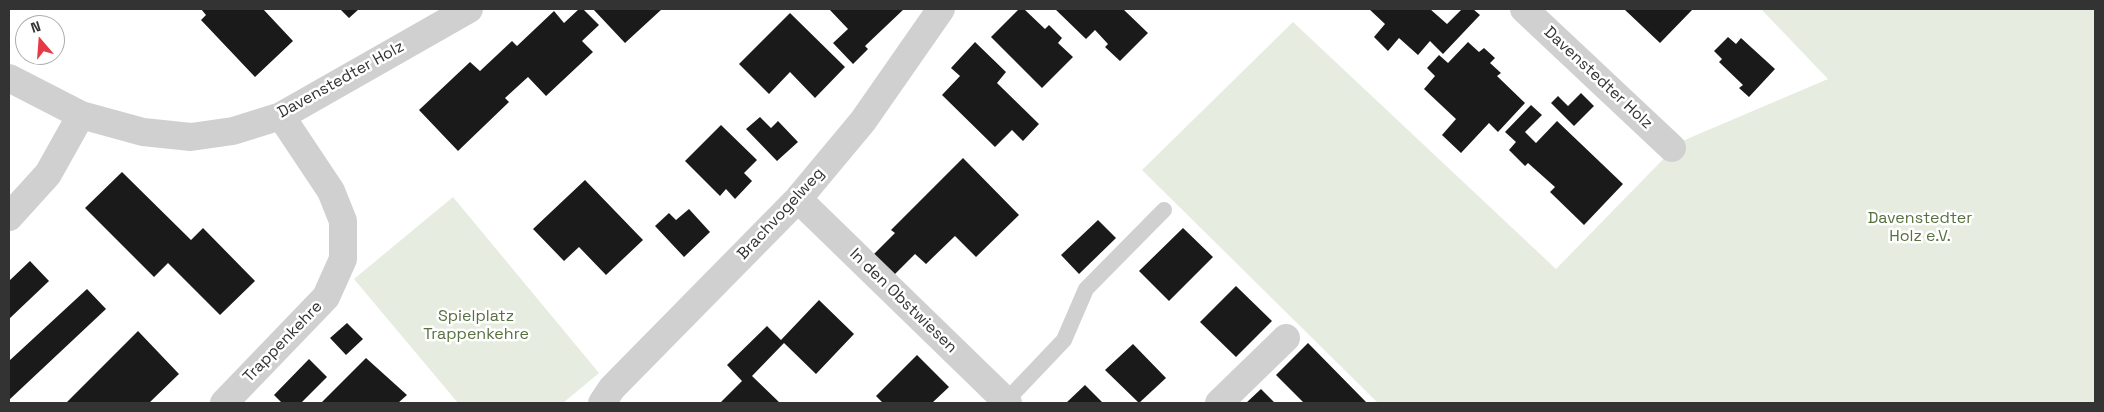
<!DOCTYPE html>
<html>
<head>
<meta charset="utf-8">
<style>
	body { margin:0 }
	#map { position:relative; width:2104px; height:412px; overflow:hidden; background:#fff; font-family:"Space Grotesk",sans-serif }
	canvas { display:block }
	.frame { position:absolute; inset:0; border:10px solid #333; pointer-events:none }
	.north { position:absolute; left:15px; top:15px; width:50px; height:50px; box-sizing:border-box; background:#fff; border:1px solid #adadad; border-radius:50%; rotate:342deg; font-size:14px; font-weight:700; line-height:20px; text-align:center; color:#333 }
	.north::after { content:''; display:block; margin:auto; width:18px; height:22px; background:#e63946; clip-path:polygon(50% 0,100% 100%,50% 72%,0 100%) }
</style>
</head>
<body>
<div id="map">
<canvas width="2104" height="412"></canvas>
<div class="frame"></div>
<div class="north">N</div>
</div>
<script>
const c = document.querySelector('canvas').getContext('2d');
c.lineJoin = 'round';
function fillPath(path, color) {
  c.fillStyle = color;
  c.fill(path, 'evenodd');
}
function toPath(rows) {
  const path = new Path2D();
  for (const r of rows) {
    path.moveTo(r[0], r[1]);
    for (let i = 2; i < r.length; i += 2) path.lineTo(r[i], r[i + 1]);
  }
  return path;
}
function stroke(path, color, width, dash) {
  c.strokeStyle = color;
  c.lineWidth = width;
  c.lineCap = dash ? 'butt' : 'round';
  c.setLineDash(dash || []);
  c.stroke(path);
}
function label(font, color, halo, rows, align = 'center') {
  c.font = font + ' "Space Grotesk",sans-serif';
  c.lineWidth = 5;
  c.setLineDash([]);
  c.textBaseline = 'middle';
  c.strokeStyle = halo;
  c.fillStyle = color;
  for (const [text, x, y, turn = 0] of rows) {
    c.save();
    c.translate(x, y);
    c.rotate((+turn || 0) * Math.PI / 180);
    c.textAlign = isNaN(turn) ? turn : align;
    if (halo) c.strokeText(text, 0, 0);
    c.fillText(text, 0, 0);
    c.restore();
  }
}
const green = toPath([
	[1761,9,2095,9,2095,403,1378,403,1142,170,1293,22,1556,269,1680,142,1828,79],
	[453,197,599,373,563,403,458,403,354,279]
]);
const building = toPath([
	[201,9,263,9,293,41,255,77,201,20,206,15],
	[340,9,359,9,349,18],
	[579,9,583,9,599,25,582,41,593,52,546,96,528,77,505,98,509,102,458,151,419,110,470,62,480,71,512,41,517,46,554,11,564,23],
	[593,9,662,9,625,43],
	[829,9,904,9,865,46,868,49,853,64,833,43,848,29],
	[1019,9,1024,9,1045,29,1049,25,1062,38,1058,43,1073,57,1042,88,991,37],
	[1055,9,1123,9,1148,33,1120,61,1105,47,1108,44,1095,30,1086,39],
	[1369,9,1430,9,1447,24,1462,9,1473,9,1480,15,1443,54,1430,41,1418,55,1399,38,1388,51,1374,37,1385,24],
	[1624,9,1693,9,1660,43],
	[790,13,845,67,815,98,790,72,769,94,739,64],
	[1728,37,1736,44,1741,38,1775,69,1749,97,1739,88,1743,85,1719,62,1722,59,1714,51],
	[975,42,1006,72,997,83,1039,124,1023,141,1012,130,995,147,942,95,960,76,951,68],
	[1468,42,1479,52,1484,48,1495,58,1490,63,1501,73,1497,76,1525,103,1498,132,1489,123,1461,153,1442,135,1456,119,1424,89,1435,76,1427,68,1439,55,1448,63],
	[1581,93,1594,106,1574,126,1551,103,1558,96,1568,106],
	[1531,105,1542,115,1525,132,1536,143,1557,121,1623,184,1584,225,1550,192,1555,187,1528,163,1525,166,1509,150,1516,142,1505,132],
	[760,117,771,128,778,121,798,142,777,161,746,129],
	[721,125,757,160,744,173,752,181,735,199,726,189,720,196,685,161],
	[963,158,1019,215,976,257,955,236,926,264,915,254,893,276,873,255,895,233,891,230],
	[122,172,191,240,203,228,255,281,220,315,168,263,154,277,85,208],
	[585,180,643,240,606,275,579,247,564,261,533,229],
	[689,209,710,232,684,257,655,226,669,213,676,220],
	[1098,220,1116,238,1079,274,1061,255],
	[1183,228,1213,257,1169,301,1139,271],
	[30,261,49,281,9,319,9,281],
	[1236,286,1272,321,1236,357,1200,322],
	[87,289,106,309,9,400,9,361],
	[819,300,854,334,816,374,784,343,752,376,780,403,720,403,742,381,727,365,767,326,781,340],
	[347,323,363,339,346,355,330,338],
	[138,331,179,374,149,403,66,403],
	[1308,343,1366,402,1365,403,1304,403,1276,375],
	[1133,344,1166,378,1139,403,1105,370],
	[917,355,949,387,932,403,883,403,876,396],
	[366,358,407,395,398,403,321,403],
	[309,359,327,377,301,403,282,403,274,395],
	[1085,385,1103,403,1066,403],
	[1261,389,1275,403,1246,403]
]);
const service = toPath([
	[1006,401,1064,340,1086,289,1164,210]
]);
const minor = toPath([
	[1524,9,1672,148],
	[9,78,81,115,143,132,191,137,233,131,281,116,469,9],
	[798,199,1008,403],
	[9,217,48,174,81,115],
	[224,403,326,297,343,259,343,221,331,191,281,116],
	[602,403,612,388,798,199,863,121,941,9],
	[1219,403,1286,338]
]);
const streetNames = [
	["Davenstedter Holz",1598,78,43],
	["Davenstedter Holz",341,80,-29],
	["Brachvogelweg",781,214,-47],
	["In den Obstwiesen",903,301,44],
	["Trappenkehre",283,342,-46]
];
const parkNames = [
	["Davenstedter",1920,219],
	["Holz e.V.",1920,237],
	["Spielplatz",476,317],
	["Trappenkehre",476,335]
];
fillPath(green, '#e6ecdf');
fillPath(building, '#1a1a1a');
stroke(service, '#d0d0d0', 16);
stroke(minor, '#d0d0d0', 28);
label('16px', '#333', '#fff', streetNames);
label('16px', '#56703f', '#fff', parkNames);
</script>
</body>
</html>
